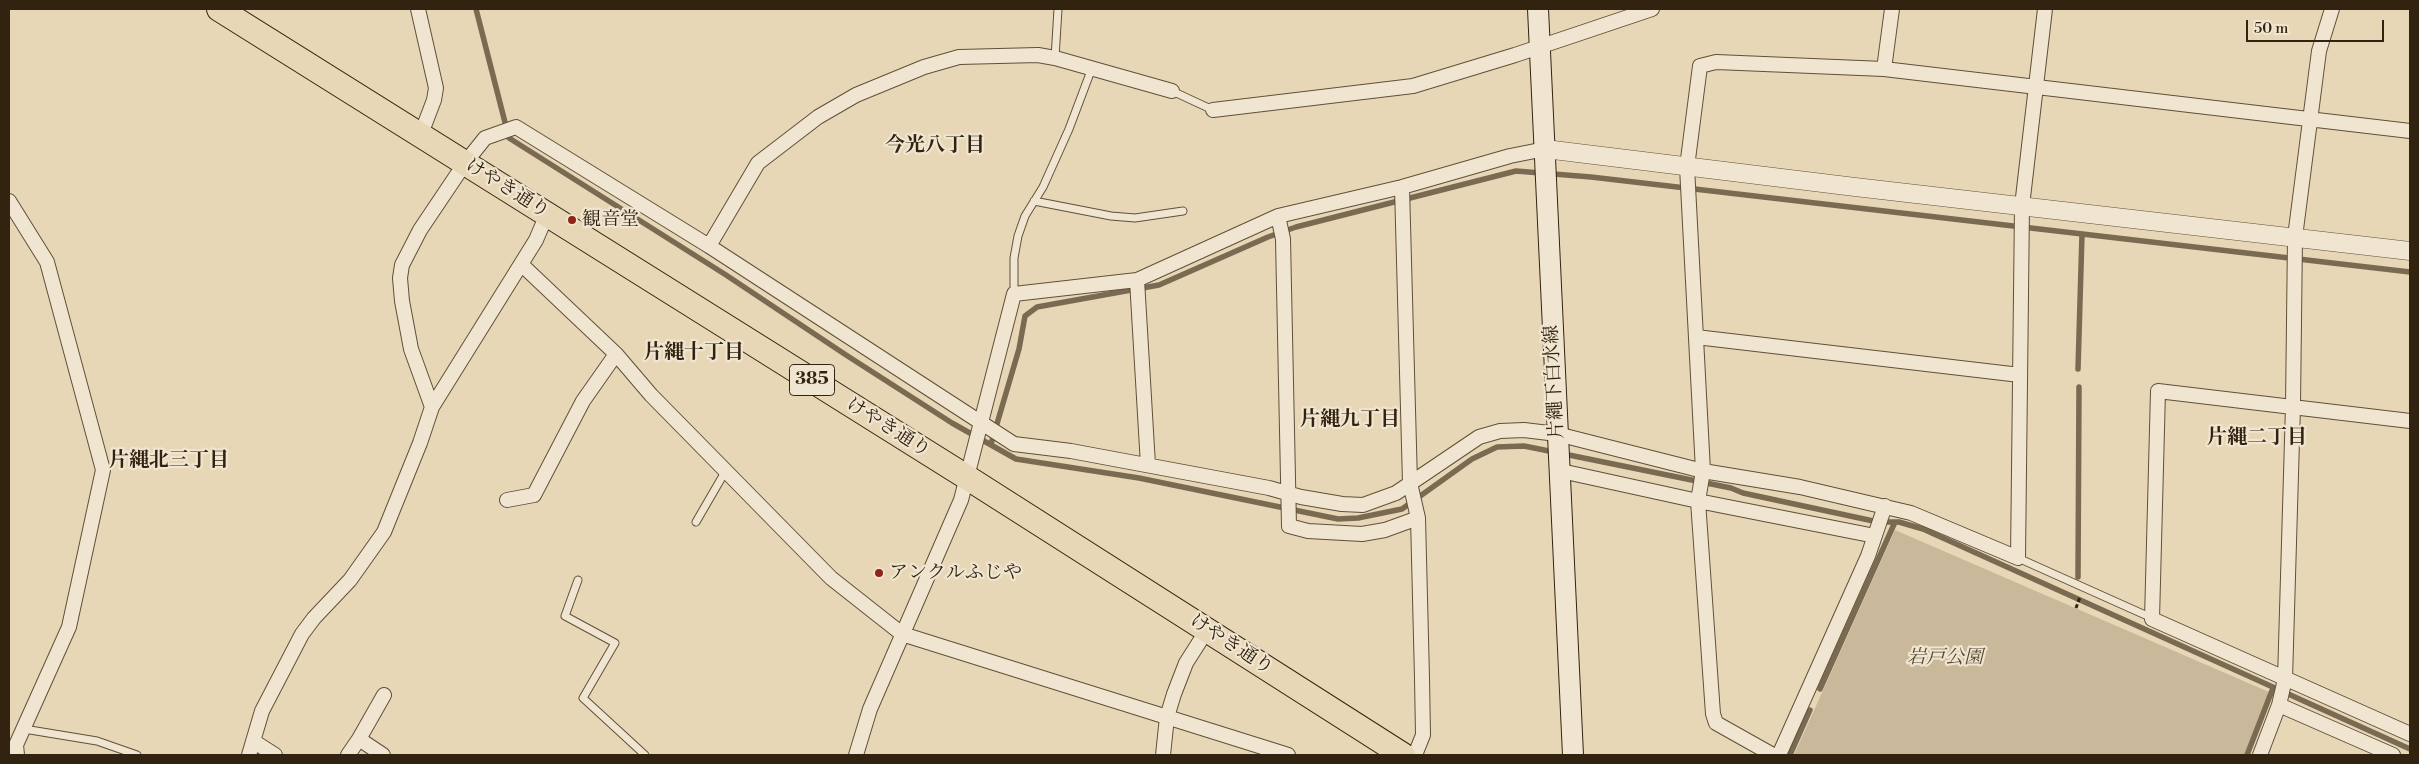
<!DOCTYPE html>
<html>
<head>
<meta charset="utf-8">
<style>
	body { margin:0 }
	#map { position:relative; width:2419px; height:764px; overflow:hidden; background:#e8d7b7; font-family:"Libre Bodoni",serif }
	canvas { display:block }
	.frame { position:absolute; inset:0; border:10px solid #31230f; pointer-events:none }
	.scale { position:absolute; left:2246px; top:20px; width:138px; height:22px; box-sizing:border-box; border:2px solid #31230f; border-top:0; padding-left:6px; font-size:15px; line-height:18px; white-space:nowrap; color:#31230f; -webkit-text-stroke:4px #f0e5d0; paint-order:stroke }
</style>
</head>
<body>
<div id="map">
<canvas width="2419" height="764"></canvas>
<div class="frame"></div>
<div class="scale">50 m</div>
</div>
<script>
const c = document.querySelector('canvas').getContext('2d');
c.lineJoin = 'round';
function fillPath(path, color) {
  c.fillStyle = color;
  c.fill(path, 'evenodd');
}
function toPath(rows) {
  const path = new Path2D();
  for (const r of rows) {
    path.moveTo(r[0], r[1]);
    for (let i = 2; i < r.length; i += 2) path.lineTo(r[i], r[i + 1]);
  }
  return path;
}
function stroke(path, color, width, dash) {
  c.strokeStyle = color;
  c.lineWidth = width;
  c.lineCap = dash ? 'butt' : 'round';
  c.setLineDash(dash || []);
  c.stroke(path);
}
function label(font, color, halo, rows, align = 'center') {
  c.font = font + ' "Libre Bodoni","Noto Serif JP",serif';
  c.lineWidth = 4.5;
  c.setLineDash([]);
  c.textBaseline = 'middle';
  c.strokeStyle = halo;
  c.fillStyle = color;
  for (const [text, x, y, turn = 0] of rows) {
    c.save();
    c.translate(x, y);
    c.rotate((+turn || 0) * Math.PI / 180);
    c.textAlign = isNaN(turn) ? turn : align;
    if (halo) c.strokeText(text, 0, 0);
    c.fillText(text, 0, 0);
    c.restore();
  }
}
const green = toPath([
	[1895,530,2269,692,2246,755,1794,755]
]);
const stream = toPath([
	[476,9,509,138,726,275,846,355,952,423,1016,459,1139,478,1338,519,1358,518,1402,509,1472,459,1497,447,1524,446,1554,452],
	[2078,369,2082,234],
	[991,444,1019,349,1025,316,1037,307,1159,285,1268,237,1296,227,1516,171,1591,177,2410,272],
	[1564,454,1731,488,1743,493,1878,522,1899,522,1923,529,2410,749],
	[2078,577,2079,387],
	[1820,689,1895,522],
	[1790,755,1810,710],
	[2247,755,2273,688]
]);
const path = toPath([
	[2076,608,2080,597]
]);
const service = toPath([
	[1055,58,1058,9],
	[1172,91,1213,110],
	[1034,201,1111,216,1135,218,1183,211],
	[1014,294,1014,258,1018,236,1025,216,1043,187,1069,129,1092,68],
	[696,522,725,472],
	[2018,558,2152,618],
	[578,580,565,616,615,643,583,698,645,755],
	[24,729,97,741,137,755]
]);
const minor = toPath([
	[418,9,436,88,434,100,421,134],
	[1884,69,1892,9],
	[1213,110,1413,86,1515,55,1652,9],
	[1402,187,1410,483,1418,518,1422,678,1423,735,1415,755],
	[9,201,47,262,103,470,69,627,16,745,17,755],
	[1278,216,1283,239,1289,526,1308,531,1362,534,1385,530,1418,518],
	[709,246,758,163,818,117,856,95,924,67,959,57,1038,55,1055,58,1172,91],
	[521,264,616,354,651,395,831,578,902,634,1288,755],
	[1137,280,1148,465],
	[1696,337,2020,375],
	[432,407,411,349,402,301,400,278,402,265,420,230,465,163,485,138,516,127,709,246,1014,444,1071,451,1269,488,1301,497,1342,504,1363,505,1396,493,1479,437,1500,431,1524,430,1557,434,1703,471,1800,487,1911,513,2018,558,2022,206,2045,9],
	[2410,421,2158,391,2152,619,2410,734],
	[1561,471,1698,501,1875,536],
	[507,500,534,495,583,401,616,354],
	[2279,705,2393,755],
	[359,739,384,695],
	[253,741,275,755],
	[249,755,262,711,302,634,314,618,350,580,384,532,420,443,432,407,536,240,547,214],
	[348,755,359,739,383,755],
	[856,755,870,709,961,500,1014,294,1137,280,1278,216,1402,187,1510,156,1545,149],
	[1163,755,1167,717,1174,694,1186,663,1207,630],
	[1773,755,1716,723,1713,714,1698,501,1703,471,1687,167,1700,66,1716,62,1884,69,2410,131],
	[1779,755,1868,556,1885,506],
	[2260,755,2279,705,2285,679,2293,406,2295,237,2319,51,2332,9]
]);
const tertiary = toPath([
	[1545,149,1855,187,2410,251]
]);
const secondary = toPath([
	[1538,9,1573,755]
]);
const trunk = toPath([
	[219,9,968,478,1403,755]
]);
const markers = [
	[572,220,5,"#8f2418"],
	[879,573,5,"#8f2418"]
];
const shields = [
	[812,380,45]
];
const shieldNames = [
	["385",812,380]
];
const streetNames = [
	["けやき通り",507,189,32],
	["片繩下白水線",1555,382,-93],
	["けやき通り",888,428,32],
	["けやき通り",1231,645,33]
];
const poiNames = [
	["観音堂",582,220],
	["アンクルふじや",889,573]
];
const parkNames = [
	["岩戸公園",1945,658]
];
const neighbourhoodNames = [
	["今光八丁目",935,146],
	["片縄十丁目",694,353],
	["片縄九丁目",1350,420],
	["片縄二丁目",2257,438],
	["片縄北三丁目",169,461]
];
fillPath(green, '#c9b89a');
stroke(stream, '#7a6a52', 5.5);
stroke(service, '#5f5039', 9);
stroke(minor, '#5f5039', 16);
stroke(tertiary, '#5f5039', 19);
stroke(secondary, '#31230f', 22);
stroke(trunk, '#31230f', 26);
stroke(path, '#31230f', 3, [4, 2.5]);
stroke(service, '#f0e5d0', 7);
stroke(minor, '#f0e5d0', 14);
stroke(tertiary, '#f0e5d0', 18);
stroke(secondary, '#f0e5d0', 20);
stroke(trunk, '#e8d7b7', 24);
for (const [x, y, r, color] of markers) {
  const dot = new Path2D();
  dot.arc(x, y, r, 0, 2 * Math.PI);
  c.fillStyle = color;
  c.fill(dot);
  stroke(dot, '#f0e5d0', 2);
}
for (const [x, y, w] of shields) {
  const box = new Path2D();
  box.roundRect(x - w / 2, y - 15.5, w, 31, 4);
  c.fillStyle = '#f0e5d0';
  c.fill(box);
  stroke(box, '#31230f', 1);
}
label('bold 18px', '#31230f', null, shieldNames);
label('19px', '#31230f', '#f0e5d0', streetNames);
label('19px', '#31230f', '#f0e5d0', poiNames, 'left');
label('italic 19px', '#574832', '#f0e5d0', parkNames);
label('bold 20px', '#31230f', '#f0e5d0', neighbourhoodNames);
</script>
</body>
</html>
